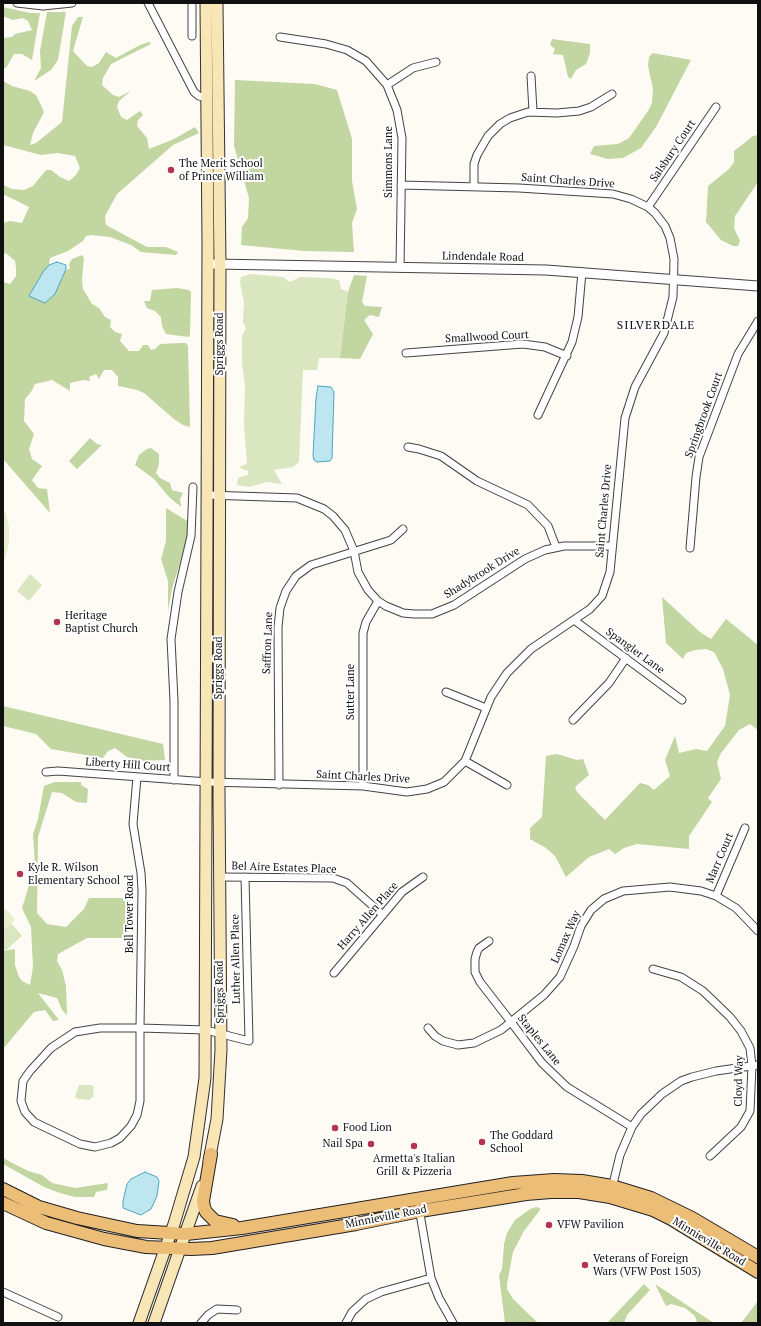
<!DOCTYPE html>
<html>
<head>
<meta charset="utf-8">
<style>
	body { margin:0 }
	#map { position:relative; width:761px; height:1326px; overflow:hidden; background:#fefbf5; font-family:"PT Serif",serif }
	canvas { display:block }
	.frame { position:absolute; inset:0; border:4px solid #101010; pointer-events:none }
</style>
</head>
<body>
<div id="map">
<canvas width="761" height="1326"></canvas>
<div class="frame"></div>
</div>
<script>
const c = document.querySelector('canvas').getContext('2d');
c.lineJoin = 'round';
function fillPath(path, color) {
  c.fillStyle = color;
  c.fill(path, 'evenodd');
}
function toPath(rows) {
  const path = new Path2D();
  for (const r of rows) {
    path.moveTo(r[0], r[1]);
    for (let i = 2; i < r.length; i += 2) path.lineTo(r[i], r[i + 1]);
  }
  return path;
}
function stroke(path, color, width, dash) {
  c.strokeStyle = color;
  c.lineWidth = width;
  c.lineCap = dash ? 'butt' : 'round';
  c.setLineDash(dash || []);
  c.stroke(path);
}
function label(font, color, halo, rows, align = 'center') {
  c.font = font + ' "PT Serif",serif';
  c.lineWidth = 4;
  c.setLineDash([]);
  c.textBaseline = 'middle';
  c.strokeStyle = halo;
  c.fillStyle = color;
  for (const [text, x, y, turn = 0] of rows) {
    c.save();
    c.translate(x, y);
    c.rotate((+turn || 0) * Math.PI / 180);
    c.textAlign = isNaN(turn) ? turn : align;
    if (halo) c.strokeText(text, 0, 0);
    c.fillText(text, 0, 0);
    c.restore();
  }
}
const green = toPath([
	[251,274,283,277,290,282,300,277,329,278,339,280,341,289,348,292,340,358,319,358,317,370,303,370,299,462,293,467,274,470,282,484,266,482,250,487,237,485,238,478,248,475,248,471,240,468,241,466,247,464,244,426,245,387,242,362,242,336,246,328,243,322,244,303,240,283,241,277],
	[30,574,42,585,29,601,17,591],
	[11,923,22,936,5,951,3,949,3,930],
	[79,1085,91,1085,94,1087,93,1097,89,1100,78,1099,75,1097]
]);
const forest = toPath([
	[3,7,30,13,40,13,32,60,22,54,14,54,6,68,4,68,3,38,12,37,15,34,32,30,28,21,23,18,13,20,3,16],
	[47,12,66,12,58,60,51,70,34,81,41,68,40,51],
	[78,17,83,17,73,51,87,66,92,67,99,63,106,52,116,58,140,45,149,42,151,44,111,64,103,78,102,85,113,95,119,97,131,91,119,101,117,107,121,117,127,120,140,111,143,115,138,120,137,126,147,138,149,149,174,139,195,127,199,133,173,145,117,194,105,216,106,225,147,247,166,247,178,252,176,255,141,252,131,245,110,237,92,235,86,236,83,241,68,251,50,258,49,265,29,296,62,279,64,272,70,268,69,264,72,259,82,255,84,258,82,279,83,289,92,304,99,308,105,317,111,320,110,327,115,332,122,334,120,341,129,351,139,351,143,345,148,345,151,350,155,349,160,344,180,343,186,343,188,346,190,427,183,425,174,419,144,393,137,390,118,386,118,377,112,370,104,370,99,379,96,374,89,377,90,381,83,380,70,383,70,391,52,380,35,384,31,392,25,399,24,421,34,434,29,449,32,459,42,466,32,480,38,488,47,489,50,513,3,459,3,282,10,284,16,276,16,268,15,261,7,254,3,253,3,223,10,221,22,223,29,207,3,194,3,185,12,189,24,190,33,186,46,170,51,170,60,177,69,181,76,175,80,168,75,156,58,153,41,155,3,145,3,81,12,86,30,91,36,95,40,103,44,112,33,133,30,145,36,143,62,122,72,26],
	[552,39,590,44,590,53,586,64,576,70,571,79,568,77,563,55,553,54,555,49,550,45],
	[653,53,691,60,656,127,641,148,623,158,608,159,590,154,594,146,618,144,629,138,648,111,652,103,653,89,648,66,649,57],
	[235,80,315,84,337,90,352,139,352,181,357,209,352,223,354,252,304,251,241,245,242,227,248,218,249,198,234,146],
	[758,135,758,182,735,216,734,228,740,241,738,246,733,246,721,240,706,222,708,186,729,169,734,162,734,151,753,136],
	[354,275,367,276,362,302,365,306,382,307,379,317,370,315,364,320,373,334,360,359,340,358,348,292],
	[177,288,189,290,191,292,190,334,189,337,166,334,162,326,161,317,155,311,147,308,144,301,150,301,152,290],
	[90,438,97,444,102,445,77,469,69,461],
	[151,448,159,454,159,464,156,473,160,478,170,483,172,490,183,493,180,499,181,507,168,496,154,479,135,465,139,455,147,449],
	[166,508,189,522,188,536,172,589,168,611,168,581,161,559,166,541],
	[662,597,700,632,711,639,726,619,758,645,758,730,750,724,739,730,721,753,717,762,721,779,708,798,712,802,689,836,689,849,637,844,624,848,615,854,609,849,589,857,566,877,555,856,546,848,530,839,530,828,542,817,546,756,557,754,577,760,583,759,589,775,575,787,577,792,605,820,640,783,648,785,654,790,670,776,665,760,675,736,679,753,696,749,707,751,725,726,730,695,723,669,714,652,706,649,695,650,686,653,683,659,666,643],
	[3,706,163,744,165,760,145,761,127,757,115,748,108,751,103,758,51,749,36,734,3,726],
	[55,782,81,782,81,785,88,789,87,803,76,802,62,793,52,792,38,837,37,913,47,924,66,927,84,909,89,898,130,898,127,938,87,938,58,954,57,961,62,970,66,986,67,1015,62,1010,57,998,38,993,59,1020,53,1021,45,1010,34,1012,3,1049,3,951,15,949,15,965,19,977,22,981,30,985,33,967,31,927,22,908,35,866,33,834,38,819,44,786],
	[3,1158,28,1171,42,1175,52,1183,75,1188,108,1183,107,1190,96,1192,94,1197,75,1197,60,1193,44,1187,3,1164],
	[536,1207,540,1208,540,1210,524,1231,513,1252,507,1284,507,1289,513,1299,538,1323,505,1323,499,1275,502,1269,504,1244,507,1233,515,1220,530,1209],
	[644,1284,650,1290,627,1315,624,1323,607,1323],
	[655,1284,714,1323,697,1323,695,1316,685,1308,671,1304,666,1306],
	[758,1301,758,1323,741,1323]
]);
const pitch = toPath([
	[3,510,6,513,9,528,9,543,5,559,3,559],
	[5,908,15,920,3,930,3,910]
]);
const water = toPath([
	[57,262,66,265,66,269,55,294,45,303,29,296,43,272,49,265,57,262],
	[318,386,331,387,334,392,332,458,330,461,317,462,314,460,313,456,316,398,318,386],
	[145,1172,157,1177,159,1181,157,1196,151,1209,141,1215,123,1208,123,1201,127,1184,131,1179,145,1172]
]);
const minor = toPath([
	[17,3,43,6,72,3],
	[148,3,194,92,199,96,207,98],
	[192,3,192,36],
	[280,37,326,44,347,50,366,61,387,85,397,110,402,138,400,268],
	[531,76,533,111],
	[387,85,413,68,436,62],
	[474,186,474,164,477,155,488,136,500,124,510,118,528,112,557,113,579,111,591,107,612,94],
	[648,207,716,107],
	[406,353,523,344,545,347,567,356],
	[538,415,572,342,578,317,582,272],
	[408,447,419,449,441,456,477,481,528,505,548,526,556,547],
	[208,495,297,498,324,509,333,516,345,530,354,551,358,572,368,590,378,601,386,606,403,613,414,614,432,614,454,605,525,559,545,550,564,546,612,546],
	[690,548,696,477,699,457,738,354,758,321],
	[574,620,682,700],
	[446,692,486,708],
	[573,720,609,683,626,658],
	[465,761,507,785],
	[46,772,58,771,208,782,363,786,407,792,427,789,444,782,465,761,491,697,507,673,531,649,590,609,602,596,610,572,625,418,635,387,664,333,673,297,674,259,670,238,665,226,655,213,648,207,631,199,613,194,519,188,401,185],
	[137,777,133,824,141,873,142,890,140,1028,140,1101,137,1115,131,1126,120,1138,111,1143,95,1147,80,1144,34,1122,25,1112,21,1101,23,1081,30,1071,51,1048,75,1032,100,1028,140,1028,206,1030,249,1041,245,877],
	[174,780,174,701,171,639,178,592,191,536,193,487],
	[279,785,278,627,280,608,286,591,296,576,311,565,391,540,403,529],
	[363,786,363,633,366,622,378,601],
	[219,877,333,878,347,883,383,915],
	[716,896,745,828],
	[489,941,479,948,477,952,475,959,475,972,480,982,511,1022,542,1063,567,1087,632,1127],
	[653,969,681,977,703,991,730,1017,741,1031,750,1048,752,1066,750,1111,741,1127,710,1156],
	[334,973,402,892,423,877],
	[428,1028,435,1036,443,1041,458,1045,474,1043,501,1030,544,995,560,977,574,946,581,926,591,910,604,899,623,891,670,887,701,891,716,896,736,908,758,931],
	[612,1188,620,1155,632,1127,641,1114,662,1094,681,1081,692,1077,716,1071,758,1065],
	[419,1208,431,1278,439,1298,453,1323],
	[3,1292,58,1317],
	[201,1323,208,1315,217,1309,237,1310],
	[346,1323,352,1312,366,1299,381,1292,431,1278]
]);
const tertiary = toPath([
	[214,264,546,270,758,286]
]);
const secondary = toPath([
	[209,1161,217,1119,221,1050,219,794,220,264,217,3],
	[139,1323,174,1224,194,1157,205,1078,208,244,206,3],
	[154,1323,202,1186]
]);
const primary = toPath([
	[211,1154,203,1201,204,1207,206,1212,215,1221,233,1225],
	[3,1189,39,1207,77,1218,137,1231,186,1234,242,1228,513,1183,554,1180,582,1181,612,1186,651,1198,692,1218,758,1257],
	[3,1203,46,1223,104,1239,146,1247,191,1249,212,1248,356,1224,420,1211,526,1194,551,1192,579,1192,610,1197,653,1210,671,1219,758,1272]
]);
const markers = [
	[171,170,4,"#b4344f"],
	[57,622,4,"#b4344f"],
	[20,874,4,"#b4344f"],
	[335,1128,4,"#b4344f"],
	[482,1142,4,"#b4344f"],
	[371,1144,4,"#b4344f"],
	[414,1146,4,"#b4344f"],
	[549,1225,4,"#b4344f"],
	[585,1265,4,"#b4344f"]
];
const streetNames = [
	["Salsbury Court",673,151,-56],
	["Simmons Lane",389,162,-90],
	["Saint Charles Drive",568,181,4],
	["Lindendale Road",483,257,1],
	["Smallwood Court",487,337,-3],
	["Spriggs Road",220,344,-90],
	["Springbrook Court",704,415,-70],
	["Saint Charles Drive",604,511,-85],
	["Shadybrook Drive",482,573,-32],
	["Saffron Lane",268,643,-88],
	["Spangler Lane",635,651,36],
	["Spriggs Road",219,668,-90],
	["Sutter Lane",351,692,-90],
	["Liberty Hill Court",128,765,4],
	["Saint Charles Drive",363,777,3],
	["Marr Court",720,858,-67],
	["Bel Aire Estates Place",284,868,2],
	["Bell Tower Road",130,914,-90],
	["Harry Allen Place",368,916,-49],
	["Lomax Way",566,937,-66],
	["Luther Allen Place",236,959,-91],
	["Spriggs Road",220,992,-91],
	["Staples Lane",539,1040,51],
	["Cloyd Way",739,1081,-89],
	["Minnieville Road",386,1217,-11],
	["Minnieville Road",709,1242,31]
];
const poiNames = [
	["The Merit School",179,164],
	["of Prince William",179,177],
	["Heritage",65,616],
	["Baptist Church",65,629],
	["Kyle R. Wilson",28,868],
	["Elementary School",28,881],
	["Food Lion",343,1128],
	["The Goddard",490,1136],
	["School",490,1149],
	["Nail Spa",363,1144,"right"],
	["Armetta's Italian",414,1159,"center"],
	["Grill & Pizzeria",414,1172,"center"],
	["VFW Pavilion",557,1225],
	["Veterans of Foreign",593,1259],
	["Wars (VFW Post 1503)",593,1272]
];
const neighbourhoodNames = [
	["SILVERDALE",656,326]
];
fillPath(green, '#dae6c0');
fillPath(forest, '#c1d6a1');
fillPath(pitch, '#e9eed1');
fillPath(water, '#bee6f1');
stroke(water, '#4ca5c1', 1);
stroke(minor, '#434343', 9);
stroke(tertiary, '#434343', 11);
stroke(secondary, '#323232', 13);
stroke(primary, '#212121', 14);
stroke(minor, '#fff', 7);
stroke(tertiary, '#fff', 9);
stroke(secondary, '#f8e6b6', 11);
stroke(primary, '#ecbd77', 12);
for (const [x, y, r, color] of markers) {
  const dot = new Path2D();
  dot.arc(x, y, r, 0, 2 * Math.PI);
  c.fillStyle = color;
  c.fill(dot);
  stroke(dot, '#fff', 1.5);
}
label('11px', '#101010', '#fff', streetNames);
label('11px', '#101010', '#fff', poiNames, 'left');
c.letterSpacing = '1px';
label('12px', '#101010', '#fff', neighbourhoodNames);
c.letterSpacing = '0px';
</script>
</body>
</html>
